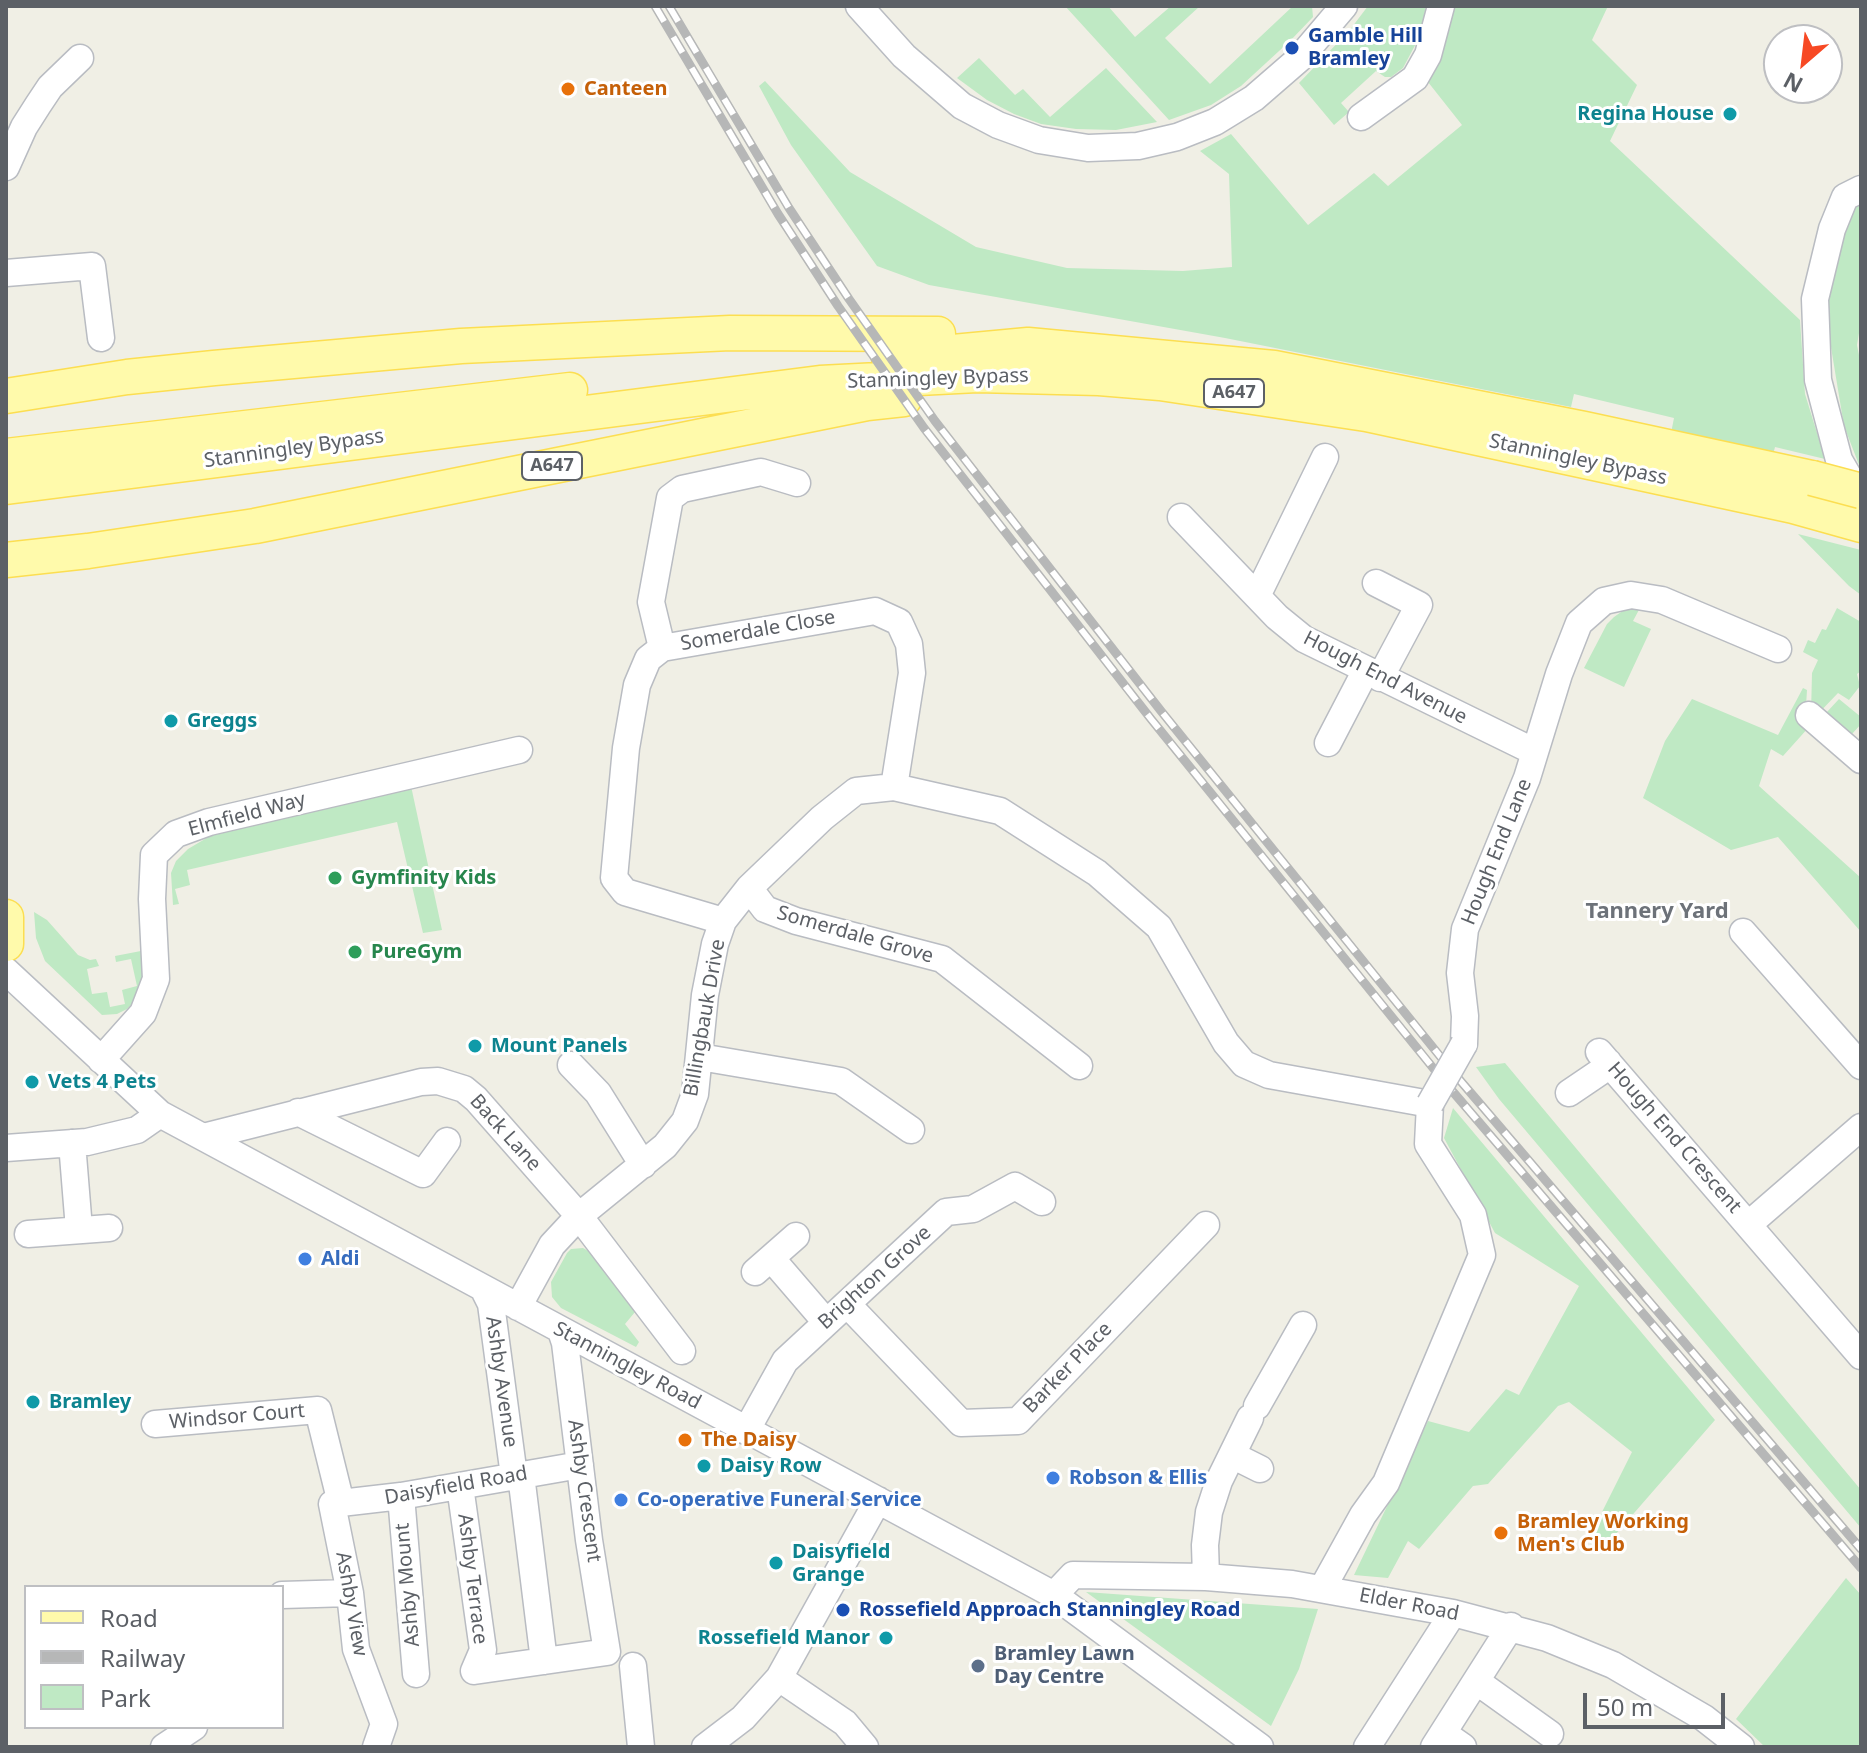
<!DOCTYPE html>
<html>
<head>
<meta charset="utf-8">
<style>
	body { margin:0 }
	#map { position:relative; width:1867px; height:1753px; overflow:hidden; background:#f0efe5; font-family:"Noto Sans",sans-serif }
	canvas { display:block }
	.frame { position:absolute; inset:0; border:8px solid #5c6066; pointer-events:none }
	.legend { position:absolute; left:24px; top:1585px; width:260px; height:144px; box-sizing:border-box; background:#fff; border:2px solid #bebfc2; margin:0; padding:10px 14px; list-style:none; font-size:24px; color:#5c6066 }
	.legend li { display:flex; align-items:center; gap:16px; height:40px }
	.legend b { width:40px; border:2px solid #bebfc2 }
	.north { position:absolute; left:1763px; top:24px; width:80px; height:80px; box-sizing:border-box; background:#fff; border:2px solid #bebfc2; border-radius:50%; rotate:208deg; font-size:22px; font-weight:700; line-height:32px; text-align:center; color:#5c6066 }
	.north::after { content:''; display:block; margin:auto; width:28px; height:36px; background:#f74924; clip-path:polygon(50% 0,100% 100%,50% 72%,0 100%) }
	.scale { position:absolute; left:1583px; top:1693px; width:142px; height:36px; box-sizing:border-box; border:4px solid #5c6066; border-top:0; padding-left:10px; font-size:24px; line-height:28px; white-space:nowrap; color:#5c6066; -webkit-text-stroke:6px #fff; paint-order:stroke }
</style>
</head>
<body>
<div id="map">
<canvas width="1867" height="1753"></canvas>
<div class="frame"></div>
<ul class="legend">
<li><b style="height:10px;background:#fffaab"></b>Road</li>
<li><b style="height:10px;background:#b6b7b7"></b>Railway</li>
<li><b style="height:22px;background:#bfe9c4"></b>Park</li>
</ul>
<div class="north">N</div>
<div class="scale">50 m</div>
</div>
<script>
const c = document.querySelector('canvas').getContext('2d');
c.lineJoin = 'round';
function fillPath(path, color) {
  c.fillStyle = color;
  c.fill(path, 'evenodd');
}
function toPath(rows) {
  const path = new Path2D();
  for (const r of rows) {
    path.moveTo(r[0], r[1]);
    for (let i = 2; i < r.length; i += 2) path.lineTo(r[i], r[i + 1]);
  }
  return path;
}
function stroke(path, color, width, dash) {
  c.strokeStyle = color;
  c.lineWidth = width;
  c.lineCap = dash ? 'butt' : 'round';
  c.setLineDash(dash || []);
  c.stroke(path);
}
function label(font, color, halo, rows, align = 'center') {
  c.font = font + ' "Noto Sans",sans-serif';
  c.lineWidth = 6;
  c.setLineDash([]);
  c.textBaseline = 'middle';
  c.strokeStyle = halo;
  c.fillStyle = color;
  for (const [text, x, y, turn = 0] of rows) {
    c.save();
    c.translate(x, y);
    c.rotate((+turn || 0) * Math.PI / 180);
    c.textAlign = isNaN(turn) ? turn : align;
    if (halo) c.strokeText(text, 0, 0);
    c.fillText(text, 0, 0);
    c.restore();
  }
}
const green = toPath([
	[1065,6,1108,6,1135,37,1171,6,1200,6,1165,38,1210,84,1293,6,1312,6,1313,17,1291,40,1241,86,1211,105,1169,120],
	[1368,6,1426,6,1420,36,1403,68,1391,77,1385,77,1376,71,1341,103,1349,112,1334,125,1299,83,1349,31],
	[1454,6,1608,6,1592,40,1637,85,1610,141,1800,320,1805,394,1825,459,1775,447,1773,455,1671,433,1674,418,1574,394,1571,407,1225,338,929,285,877,266,791,145,759,86,765,81,850,172,976,247,1067,268,1183,271,1232,267,1229,174,1200,151,1231,134,1308,225,1374,173,1388,186,1462,125,1428,82,1441,58],
	[979,58,1015,95,1023,89,1050,117,1106,68,1157,122,1116,130,1076,129,1041,124,1014,114,987,100,957,78],
	[1861,202,1861,321,1857,345,1861,365,1861,470,1844,426,1827,323,1831,273,1852,208],
	[1798,534,1861,550,1861,595,1849,586],
	[1640,608,1633,621,1651,629,1624,687,1584,668,1607,624,1614,617,1624,610],
	[1837,608,1861,622,1861,671,1857,674,1860,686,1849,700,1838,693,1815,717,1811,714,1812,673,1818,660,1803,652,1808,640,1815,643,1822,629,1826,630],
	[1803,688,1807,690,1805,723,1809,727,1783,756,1771,749,1759,786,1861,878,1861,932,1778,837,1731,850,1643,798,1665,741,1692,699,1778,735],
	[1839,699,1861,717,1861,724,1852,734,1826,713],
	[411,786,442,930,423,933,397,822,187,870,190,885,175,889,179,904,173,905,171,873,176,861,188,849,210,836],
	[34,912,47,920,78,955,90,960,96,959,99,966,87,969,92,994,107,992,110,1007,125,1004,122,990,137,986,131,959,116,962,115,956,146,950,145,977,136,1000,127,1009,117,1014,102,1015,45,961,36,938],
	[1505,1063,1861,1490,1861,1528,1499,1099,1476,1067],
	[1453,1108,1715,1420,1608,1543,1592,1532,1632,1452,1569,1402,1558,1406,1488,1484,1473,1486,1419,1549,1408,1541,1388,1578,1354,1575,1428,1421,1469,1432,1506,1389,1519,1395,1579,1286,1495,1233,1444,1138],
	[583,1248,590,1252,635,1312,625,1324,639,1342,636,1347,561,1308,552,1297,551,1282,567,1253,571,1249],
	[1846,1578,1861,1595,1861,1747,1765,1747,1736,1719],
	[1086,1592,1318,1609,1299,1669,1271,1726]
]);
const minor = toPath([
	[859,6,904,56,962,106,998,125,1039,140,1088,148,1138,146,1177,137,1215,122,1254,98,1299,59,1344,6],
	[1361,117,1415,78,1428,55,1441,6],
	[6,167,24,127,38,105,50,87,80,58],
	[1861,189,1845,197,1832,229,1815,299,1818,380,1839,460,1861,498],
	[6,273,92,266,101,338],
	[1181,517,1277,617,1304,639,1535,752],
	[1376,583,1419,605,1380,678],
	[1258,594,1325,457],
	[662,648,651,602,670,498,682,489,761,472,797,483],
	[1809,715,1861,760],
	[1328,743,1366,670],
	[749,888,765,909,796,921,942,959,1079,1066],
	[723,921,625,892,614,878,626,748,637,685,648,659,662,648,875,611,899,622,909,644,912,673,894,787],
	[1743,932,1861,1066],
	[6,971,160,1114,1054,1595,1260,1747],
	[1464,1044,1465,1016,1460,973,1465,929,1527,778,1559,674,1579,623,1604,601,1631,595,1662,600,1778,649],
	[1599,1052,1861,1356],
	[700,1057,841,1081,911,1130],
	[101,1060,143,1013,156,979,152,899,154,855,176,834,209,822,519,750],
	[571,1065,598,1093,643,1165],
	[1569,1093,1600,1072,1608,1062],
	[298,1112,423,1174,447,1141],
	[203,1137,421,1082,438,1081,464,1089,476,1099,579,1216,682,1351],
	[72,1143,79,1229],
	[6,1148,87,1142,137,1130,160,1114],
	[1749,1224,1861,1127],
	[28,1234,109,1228],
	[771,1258,826,1322],
	[755,1272,796,1236],
	[484,1290,491,1304,514,1476],
	[847,1304,961,1423,1018,1421,1206,1225],
	[518,1307,552,1245,579,1216,665,1146,685,1121,695,1094,705,995,715,944,723,921,749,888,822,818,856,791,894,787,1000,811,1097,873,1159,927,1226,1043,1244,1064,1269,1075,1430,1104,1428,1144,1473,1215,1482,1255,1386,1483,1363,1515,1322,1589],
	[1257,1406,1303,1325],
	[155,1424,318,1410,341,1503],
	[746,1431,785,1361,946,1212,973,1209,1015,1186,1042,1202],
	[1232,1455,1260,1469],
	[521,1475,544,1661],
	[460,1486,483,1650,474,1671],
	[401,1496,416,1674],
	[1206,1577,1205,1545,1209,1512,1219,1481,1250,1418],
	[282,1595,350,1593],
	[1054,1595,1073,1575,1206,1577,1292,1584,1453,1613,1547,1638,1613,1665,1704,1718,1741,1747],
	[633,1666,641,1747],
	[474,1671,607,1652,589,1540,565,1343,561,1331],
	[779,1678,845,1723,865,1747],
	[1476,1681,1550,1734],
	[1443,1733,1463,1747],
	[164,1747,194,1727],
	[376,1747,384,1724,356,1649,350,1593,332,1504,401,1496,580,1465],
	[705,1747,743,1718,779,1678,878,1500],
	[1367,1747,1453,1613],
	[1434,1747,1511,1626]
]);
const major = toPath([
	[889,358,1028,345,1274,368,1584,429,1812,478],
	[6,396,127,377,214,368,461,346,730,333,938,334],
	[6,456,570,390],
	[6,487,820,383,977,375,1099,378,1160,383,1366,414,1793,506,1861,525],
	[6,560,88,551,255,526,867,403,904,399],
	[6,917,6,944]
]);
const rail = toPath([
	[655,6,778,214,838,306,924,428,1151,719,1442,1079,1861,1568],
	[669,6,789,208,849,299,935,421,1161,711,1452,1071,1861,1549]
]);
const minorBridge = toPath([
	[1430,1104,1464,1044]
]);
const majorBridge = toPath([
	[1812,478,1861,491]
]);
const markers = [
	[1292,48,8,"#1a4fb4"],
	[568,89,8,"#e8710a"],
	[1730,114,8,"#0f9aa8"],
	[171,721,8,"#0f9aa8"],
	[335,878,8,"#2e9e5b"],
	[355,952,8,"#2e9e5b"],
	[475,1046,8,"#0f9aa8"],
	[32,1082,8,"#0f9aa8"],
	[305,1259,8,"#3f7fe0"],
	[33,1402,8,"#0f9aa8"],
	[685,1440,8,"#e8710a"],
	[704,1466,8,"#0f9aa8"],
	[1053,1478,8,"#3f7fe0"],
	[621,1500,8,"#3f7fe0"],
	[1501,1533,8,"#e8710a"],
	[776,1563,8,"#0f9aa8"],
	[843,1610,8,"#1a4fb4"],
	[886,1638,8,"#0f9aa8"],
	[978,1666,8,"#5c6f8a"]
];
const shields = [
	[1234,393,60],
	[552,466,60]
];
const shieldNames = [
	["A647",1234,393],
	["A647",552,466]
];
const transitNames = [
	["Gamble Hill",1308,36],
	["Bramley",1308,59],
	["Rossefield Approach Stanningley Road",859,1610]
];
const foodNames = [
	["Canteen",584,89],
	["The Daisy",701,1440],
	["Bramley Working",1517,1522],
	["Men's Club",1517,1545]
];
const cultureNames = [
	["Regina House",1714,114,"right"],
	["Greggs",187,721],
	["Mount Panels",491,1046],
	["Vets 4 Pets",48,1082],
	["Bramley",49,1402],
	["Daisy Row",720,1466],
	["Daisyfield",792,1552],
	["Grange",792,1575],
	["Rossefield Manor",870,1638,"right"]
];
const streetNames = [
	["Stanningley Bypass",938,379,-2],
	["Stanningley Bypass",294,449,-8],
	["Stanningley Bypass",1578,460,12],
	["Somerdale Close",758,631,-10],
	["Hough End Avenue",1385,678,27],
	["Elmfield Way",247,815,-15],
	["Hough End Lane",1497,852,-68],
	["Somerdale Grove",855,935,16],
	["Billingbauk Drive",705,1018,-80],
	["Back Lane",505,1133,48],
	["Hough End Crescent",1674,1138,49],
	["Brighton Grove",875,1278,-42],
	["Stanningley Road",627,1366,28],
	["Barker Place",1068,1368,-46],
	["Ashby Avenue",501,1382,82],
	["Windsor Court",237,1417,-5],
	["Daisyfield Road",456,1486,-10],
	["Ashby Crescent",584,1491,82],
	["Ashby Terrace",472,1579,83],
	["Ashby Mount",408,1585,-95],
	["Ashby View",351,1604,80],
	["Elder Road",1409,1605,11]
];
const leisureNames = [
	["Gymfinity Kids",351,878],
	["PureGym",371,952]
];
const shopNames = [
	["Aldi",321,1259],
	["Robson & Ellis",1069,1478],
	["Co-operative Funeral Service",637,1500]
];
const serviceNames = [
	["Bramley Lawn",994,1654],
	["Day Centre",994,1677]
];
const neighbourhoodNames = [
	["Tannery Yard",1657,912]
];
fillPath(green, '#bfe9c4');
stroke(minor, '#b9bcc2', 29);
stroke(major, '#fcde51', 37);
stroke(minor, '#fff', 26);
stroke(major, '#fffaab', 34);
stroke(rail, '#b6b7b7', 9);
stroke(rail, '#fff', 6, [18]);
stroke(minorBridge, '#b9bcc2', 29, []);
stroke(majorBridge, '#fcde51', 37, []);
stroke(minorBridge, '#fff', 26);
stroke(majorBridge, '#fffaab', 34);
for (const [x, y, r, color] of markers) {
  const dot = new Path2D();
  dot.arc(x, y, r, 0, 2 * Math.PI);
  c.fillStyle = color;
  c.fill(dot);
  stroke(dot, '#fff', 3);
}
for (const [x, y, w] of shields) {
  const box = new Path2D();
  box.roundRect(x - w / 2, y - 14, w, 28, 6);
  c.fillStyle = '#fff';
  c.fill(box);
  stroke(box, '#5c6066', 2);
}
label('bold 18px', '#5c6066', null, shieldNames);
label('bold 20px', '#164399', '#fff', transitNames, 'left');
label('bold 20px', '#c56008', '#fff', foodNames, 'left');
label('bold 20px', '#0d838f', '#fff', cultureNames, 'left');
label('20px', '#5c6066', '#fff', streetNames);
label('bold 20px', '#27864d', '#fff', leisureNames, 'left');
label('bold 20px', '#366cbe', '#fff', shopNames, 'left');
label('bold 20px', '#4e5e75', '#fff', serviceNames, 'left');
label('bold 22px', '#6d7279', '#fff', neighbourhoodNames);
</script>
</body>
</html>
